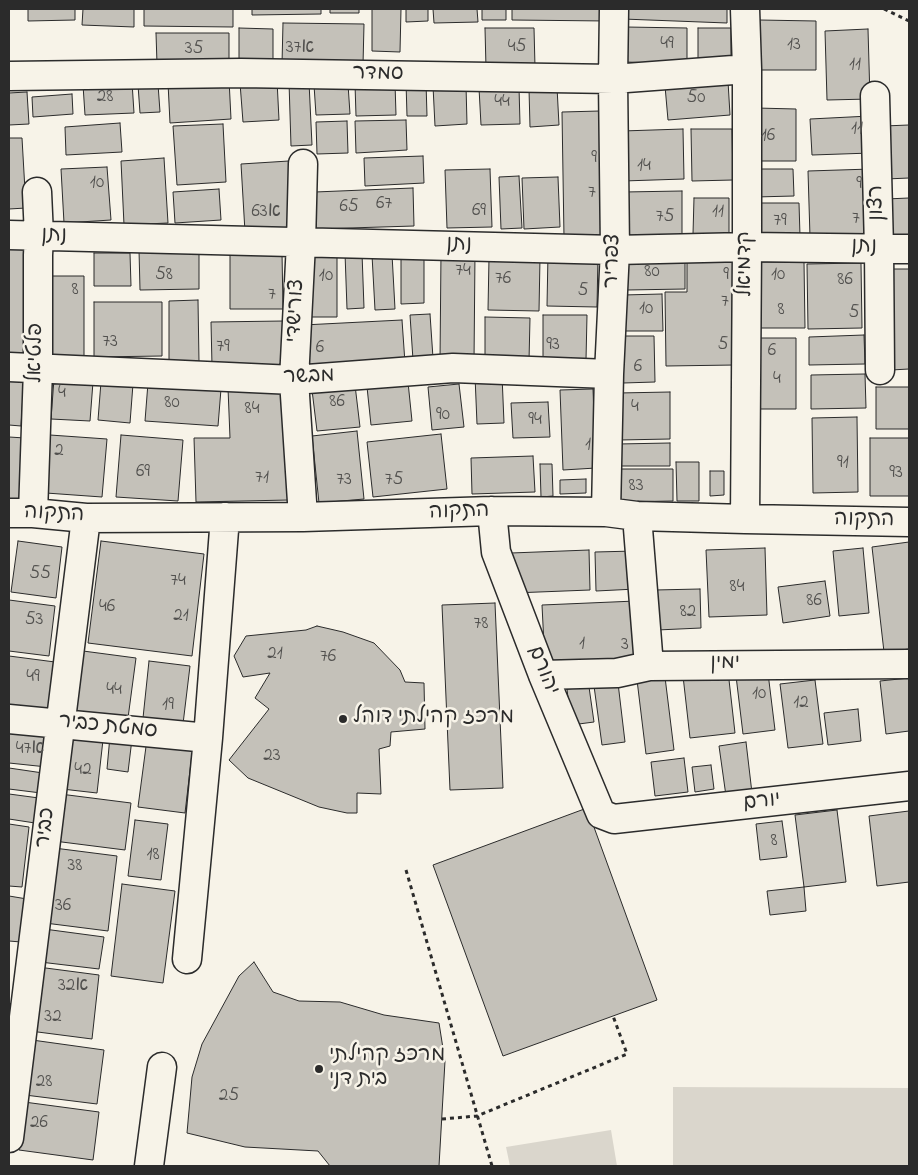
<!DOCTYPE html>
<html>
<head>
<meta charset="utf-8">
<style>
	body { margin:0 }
	#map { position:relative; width:918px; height:1175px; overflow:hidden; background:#f7f3e8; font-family:"Indie Flower",sans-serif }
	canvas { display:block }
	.frame { position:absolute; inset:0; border:10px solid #2b2b2b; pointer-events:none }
</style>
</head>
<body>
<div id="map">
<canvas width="918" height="1175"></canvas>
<div class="frame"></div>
</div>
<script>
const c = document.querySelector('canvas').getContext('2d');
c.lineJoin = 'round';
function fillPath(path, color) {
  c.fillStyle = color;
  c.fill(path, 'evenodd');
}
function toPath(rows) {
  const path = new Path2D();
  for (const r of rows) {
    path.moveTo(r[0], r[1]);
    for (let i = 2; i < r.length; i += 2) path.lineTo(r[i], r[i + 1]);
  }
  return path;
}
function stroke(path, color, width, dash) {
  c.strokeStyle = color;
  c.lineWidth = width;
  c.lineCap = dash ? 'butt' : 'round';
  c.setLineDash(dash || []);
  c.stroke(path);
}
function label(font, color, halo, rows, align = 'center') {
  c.font = font + ' "Indie Flower","Playpen Sans Hebrew",sans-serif';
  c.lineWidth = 5;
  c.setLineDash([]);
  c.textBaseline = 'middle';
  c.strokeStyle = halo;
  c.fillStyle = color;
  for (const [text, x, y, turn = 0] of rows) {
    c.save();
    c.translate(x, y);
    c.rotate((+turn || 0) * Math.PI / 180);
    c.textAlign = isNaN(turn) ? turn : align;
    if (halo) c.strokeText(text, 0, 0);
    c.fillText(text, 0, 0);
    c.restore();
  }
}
const green = toPath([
	[673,1087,909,1088,909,1166,673,1166],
	[611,1130,617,1166,510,1166,506,1147]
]);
const building = toPath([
	[28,9,75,9,75,20,28,21,28,9],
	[83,9,134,9,134,27,82,25,83,9],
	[144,9,233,9,233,27,144,26,144,9],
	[252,9,321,9,321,14,252,15,252,9],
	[330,9,359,9,359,13,330,13,330,9],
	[372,9,401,9,400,52,372,51,372,9],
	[406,9,428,9,428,21,406,22,406,9],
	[433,9,477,9,478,22,434,23,433,9],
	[482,9,506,9,506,20,482,20,482,9],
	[512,9,607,9,607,21,512,20,512,9],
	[623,9,727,9,727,23,623,19,623,9],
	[759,20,816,21,816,70,759,70,759,20],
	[283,23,364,24,363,65,282,64,283,23],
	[625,27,687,28,687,64,625,62,625,27],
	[239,28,273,29,273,61,239,61,239,28],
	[485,28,534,28,535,67,486,68,485,28],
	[698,28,731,28,731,63,698,63,698,28],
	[868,29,870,99,827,100,825,31,868,29],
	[156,33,229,33,229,64,157,64,156,33],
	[229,79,231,119,170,123,168,83,229,79],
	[277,80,279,120,243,122,240,83,277,80],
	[728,81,730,115,668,120,665,86,728,81],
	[132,82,134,113,85,115,83,85,132,82],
	[289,82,309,82,312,145,291,146,289,82],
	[406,82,426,82,427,116,407,116,406,82],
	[395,83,396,115,356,116,355,84,395,83],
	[158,84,160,112,140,113,138,85,158,84],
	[348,84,350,114,316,115,314,85,348,84],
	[466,85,467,124,435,126,433,86,466,85],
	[519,87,520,124,481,125,479,88,519,87],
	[557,87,559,125,530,127,529,89,557,87],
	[27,92,29,124,9,125,9,93,27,92],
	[72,94,73,114,33,117,32,97,72,94],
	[756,108,796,109,796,161,755,161,756,108],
	[600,111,602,238,564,238,562,112,600,111],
	[870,116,871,153,812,155,810,119,870,116],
	[406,120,407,150,356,153,355,121,406,120],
	[347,121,348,153,317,154,316,122,347,121],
	[120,123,122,152,66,155,65,127,120,123],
	[223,124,226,182,177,185,173,126,223,124],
	[909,125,909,178,886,179,884,126,909,125],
	[683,129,684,179,623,181,622,131,683,129],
	[691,129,732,129,733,180,692,181,691,129],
	[9,138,22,138,26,208,9,209,9,138],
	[423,156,424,183,365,186,364,158,423,156],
	[164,158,168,223,124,225,121,161,164,158],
	[289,161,294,229,245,232,241,164,289,161],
	[107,167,111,220,64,223,61,169,107,167],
	[490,169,492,227,447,228,445,170,490,169],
	[755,169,793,169,794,196,755,197,755,169],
	[871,169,873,236,810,237,808,171,871,169],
	[519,176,522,228,501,229,499,177,519,176],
	[558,177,560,227,524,229,522,178,558,177],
	[413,188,414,226,316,229,315,192,413,188],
	[219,189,221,220,175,223,173,192,219,189],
	[682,191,682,235,625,236,624,192,682,191],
	[694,198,729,198,729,234,693,234,694,198],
	[909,198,909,237,889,238,886,199,909,198],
	[754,203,799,203,800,236,754,236,754,203],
	[9,247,27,247,27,358,9,358,9,247],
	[199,249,199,289,140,290,139,250,199,249],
	[94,253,130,253,131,286,94,286,94,253],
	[230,253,282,253,283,309,230,309,230,253],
	[345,253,362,253,364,308,347,309,345,253],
	[401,253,424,253,424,303,401,304,401,253],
	[441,253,475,253,474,362,440,361,441,253],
	[308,254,337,255,337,317,308,317,308,254],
	[392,254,395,309,375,310,372,255,392,254],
	[548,254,598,255,597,307,547,306,548,254],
	[687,254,734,254,735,365,666,366,665,292,687,292,687,254],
	[489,258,540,258,539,311,488,310,489,258],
	[685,258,685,289,627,290,626,259,685,258],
	[756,262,804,262,805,328,756,328,756,262],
	[861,263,862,328,808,329,807,264,861,263],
	[890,269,909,269,909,369,891,370,890,269],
	[52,276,84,276,84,356,52,356,52,276],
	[662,294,663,331,623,331,623,295,662,294],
	[198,300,199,362,169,362,169,301,198,300],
	[94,302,162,302,162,356,94,357,94,302],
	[430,314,433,358,413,360,410,315,430,314],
	[543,315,587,315,586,360,543,359,543,315],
	[485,317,530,318,529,361,485,360,485,317],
	[402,320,405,363,305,368,303,325,402,320],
	[284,321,285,366,212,366,211,322,284,321],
	[864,335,865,364,809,365,809,337,864,335],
	[622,336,654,336,655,382,623,383,622,336],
	[756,338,796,338,796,409,756,409,756,338],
	[865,374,866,408,811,409,811,375,865,374],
	[502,375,504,423,477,424,475,376,502,375],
	[9,378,24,379,21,426,9,425,9,378],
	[54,379,93,382,90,421,51,419,54,379],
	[101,382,133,384,130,423,98,420,101,382],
	[408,382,412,421,371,425,367,387,408,382],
	[148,383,221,389,218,426,145,421,148,383],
	[459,384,464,427,432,430,428,387,459,384],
	[355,385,360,427,317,431,312,390,355,385],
	[286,386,289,500,196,502,194,438,230,438,228,388,286,386],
	[876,387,909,387,909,429,876,429,876,387],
	[593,389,596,468,563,470,560,390,593,389],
	[670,392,670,439,619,440,618,393,670,392],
	[548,402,550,437,513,438,511,403,548,402],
	[857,417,858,492,813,493,812,418,857,417],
	[357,431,364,499,319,503,312,436,357,431],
	[441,434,447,489,373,497,367,442,441,434],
	[50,435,107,439,102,497,46,493,50,435],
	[121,435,183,440,178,501,116,497,121,435],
	[9,437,25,438,20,502,9,501,9,437],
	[870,438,909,438,909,496,870,496,870,438],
	[670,443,670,466,618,466,618,444,670,443],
	[533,456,535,492,472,494,471,458,533,456],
	[676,462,699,462,699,501,677,501,676,462],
	[540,464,552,464,553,496,541,497,540,464],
	[617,469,673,469,673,501,617,502,617,469],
	[710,471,724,471,724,495,710,496,710,471],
	[586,479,586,493,560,494,560,480,586,479],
	[18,541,62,547,56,598,11,592,18,541],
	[101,541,204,554,192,656,88,643,101,541],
	[909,542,909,649,884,652,872,547,909,542],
	[765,548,767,615,709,617,706,550,765,548],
	[863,548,869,613,839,616,833,551,863,548],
	[589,550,590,590,513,593,511,553,589,550],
	[635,551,636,589,596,591,595,552,635,551],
	[825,581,830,616,783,623,778,587,825,581],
	[700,589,701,628,657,630,655,590,700,589],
	[9,600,55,606,49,656,9,651,9,600],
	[636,601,639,661,545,665,542,605,636,601],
	[495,603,503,788,450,790,442,605,495,603],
	[317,626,343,632,374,643,400,670,405,682,424,683,425,729,391,732,390,746,379,749,381,794,357,793,357,813,347,813,319,807,248,778,229,760,269,709,255,698,270,673,243,677,234,656,246,636,306,630,317,626],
	[83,651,136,658,128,718,75,712,83,651],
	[9,656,55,662,48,716,9,710,9,656],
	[149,661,190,666,183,724,143,718,149,661],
	[728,671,735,733,690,738,683,676,728,671],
	[768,673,775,730,743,734,736,676,768,673],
	[665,677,674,750,646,754,637,680,665,677],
	[909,678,909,731,886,734,880,681,909,678],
	[815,680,823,744,788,748,780,684,815,680],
	[618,683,625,742,602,745,594,686,618,683],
	[589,687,594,722,571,725,567,689,589,687],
	[858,709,861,741,828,745,824,713,858,709],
	[9,730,51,736,47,767,9,763,9,730],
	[69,735,103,740,97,793,62,789,69,735],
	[110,736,132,739,128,772,107,769,110,736],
	[147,739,193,745,185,813,138,807,147,739],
	[746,742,752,793,726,796,719,746,746,742],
	[684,758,688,792,655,796,651,762,684,758],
	[711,765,714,789,695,792,692,767,711,765],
	[9,768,43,773,41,793,9,789,9,768],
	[9,794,39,798,35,823,9,819,9,794],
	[60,794,131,803,125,850,54,841,60,794],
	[587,808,657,1000,503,1056,433,865,587,808],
	[837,810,846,882,804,887,795,815,837,810],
	[909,811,909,882,877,886,869,816,909,811],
	[135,820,168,824,161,880,128,876,135,820],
	[782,821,787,857,760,860,756,824,782,821],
	[9,824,29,827,22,887,9,886,9,824],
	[54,848,117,856,108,931,45,923,54,848],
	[122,884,175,891,163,983,111,976,122,884],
	[804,887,806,911,770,915,767,891,804,887],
	[9,896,27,899,21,942,9,941,9,896],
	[44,929,104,937,99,969,40,962,44,929],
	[254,962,273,992,299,1001,340,1002,384,1015,439,1023,445,1061,439,1166,330,1166,318,1151,245,1147,187,1133,192,1077,202,1044,239,976,254,962],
	[38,967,99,975,92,1039,30,1031,38,967],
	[9,1003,12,1004,9,1032,9,1003],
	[32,1040,104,1050,97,1104,25,1095,32,1040],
	[24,1102,99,1112,93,1160,19,1150,24,1102]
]);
const path = toPath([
	[884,9,909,21],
	[406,870,492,1166],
	[442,1119,477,1116,627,1054,613,1016]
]);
const minor = toPath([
	[9,76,241,73,613,79,747,69],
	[875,96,879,248,880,370],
	[303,164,301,243,294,380,303,517],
	[9,235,615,250,747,247,909,249],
	[9,367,294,380,453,368,609,374],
	[492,511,496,552,543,675,601,814,614,819,909,786],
	[606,512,609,374,615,250,613,79,614,9],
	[9,513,33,513,86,518,303,517,492,511,606,512,637,516,745,519,909,522],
	[33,513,38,369,38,255,39,236,37,192],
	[637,516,649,666],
	[745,519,747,247,747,69,745,9],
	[543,675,617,673,649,666,909,664],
	[9,719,208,738],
	[187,959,208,738,225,517],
	[9,1138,86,518],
	[149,1166,162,1067]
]);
const markers = [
	[343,719,5,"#2b2b2b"],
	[319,1069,5,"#2b2b2b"]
];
const numberNames = [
	["49",667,45],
	["13",794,46],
	["45",517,48],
	["37א",300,49],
	["35",194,50],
	["11",855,66],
	["28",105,98],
	["50",696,99],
	["44",502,103],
	["11",857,130],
	["16",768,137],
	["9",594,159],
	["14",644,167],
	["10",97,184],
	["9",859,185],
	["7",592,194],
	["67",384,205],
	["65",349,208],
	["69",479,212],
	["63א",266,213],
	["11",718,213],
	["75",665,218],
	["7",856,220],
	["79",780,222],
	["74",463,272],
	["80",652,273],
	["58",164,276],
	["9",726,276],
	["10",778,276],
	["10",326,277],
	["76",503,280],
	["86",845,281],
	["8",75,291],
	["5",583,292],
	["7",272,296],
	["7",725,303],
	["10",646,310],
	["8",781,311],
	["5",854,314],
	["73",110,343],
	["93",553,346],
	["5",723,346],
	["79",223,348],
	["6",320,349],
	["6",772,352],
	["6",638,368],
	["4",777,380],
	["4",62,394],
	["86",337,403],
	["80",172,404],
	["4",635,408],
	["84",252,410],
	["90",443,416],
	["94",535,421],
	["1",588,446],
	["2",59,452],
	["91",843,464],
	["69",143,473],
	["93",896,474],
	["71",262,479],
	["73",344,481],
	["75",394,481],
	["83",636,487],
	["55",40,575],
	["74",178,582],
	["84",737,588],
	["86",814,602],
	["46",107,608],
	["82",688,613],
	["21",181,617],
	["53",34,621],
	["78",481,625],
	["1",582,645],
	["3",625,646],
	["21",275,655],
	["76",328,658],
	["49",33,678],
	["44",114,691],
	["10",759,695],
	["12",801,704],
	["19",168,706],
	["47א",30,750],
	["23",272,757],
	["42",83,771],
	["8",774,842],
	["18",153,856],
	["38",75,867],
	["36",63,907],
	["32א",73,987],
	["32",53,1018],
	["28",44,1083],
	["25",229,1097],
	["26",39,1124]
];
const streetNames = [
	["סמדר",378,75,1],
	["רצון",878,203,-91],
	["נתן",54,237,1],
	["נתן",459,246,1],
	["נתן",864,248,1],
	["צפריר",614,261,-88],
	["קדמיאל",747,264,-90],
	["צורישדי",297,311,-87],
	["פלטיאל",37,353,-89],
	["מבשר",309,378,-2],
	["התקוה",459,513,-2],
	["התקוה",54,515,3],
	["התקוה",864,521,1],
	["ימין",725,665],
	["יהורם",542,671,68],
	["סמטת כביר",108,728,6],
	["יורם",762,803,-6],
	["כביר",47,828,-83]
];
const poiNames = [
	["מרכז קהילתי דוהל",353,719],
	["מרכז קהילתי",329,1057],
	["בית דני",329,1081]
];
fillPath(green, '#dad6cc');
fillPath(building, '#c4c1b9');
stroke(building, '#2b2b2b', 1);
stroke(minor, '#2b2b2b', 31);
stroke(path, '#2b2b2b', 3, [4, 4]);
stroke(minor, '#f7f3e8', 28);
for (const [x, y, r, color] of markers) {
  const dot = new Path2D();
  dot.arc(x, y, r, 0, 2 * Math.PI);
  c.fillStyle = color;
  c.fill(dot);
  stroke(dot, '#f7f3e8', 2);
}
label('19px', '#51504e', null, numberNames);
label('21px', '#2b2b2b', '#f7f3e8', streetNames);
label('21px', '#2b2b2b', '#f7f3e8', poiNames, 'left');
</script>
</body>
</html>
